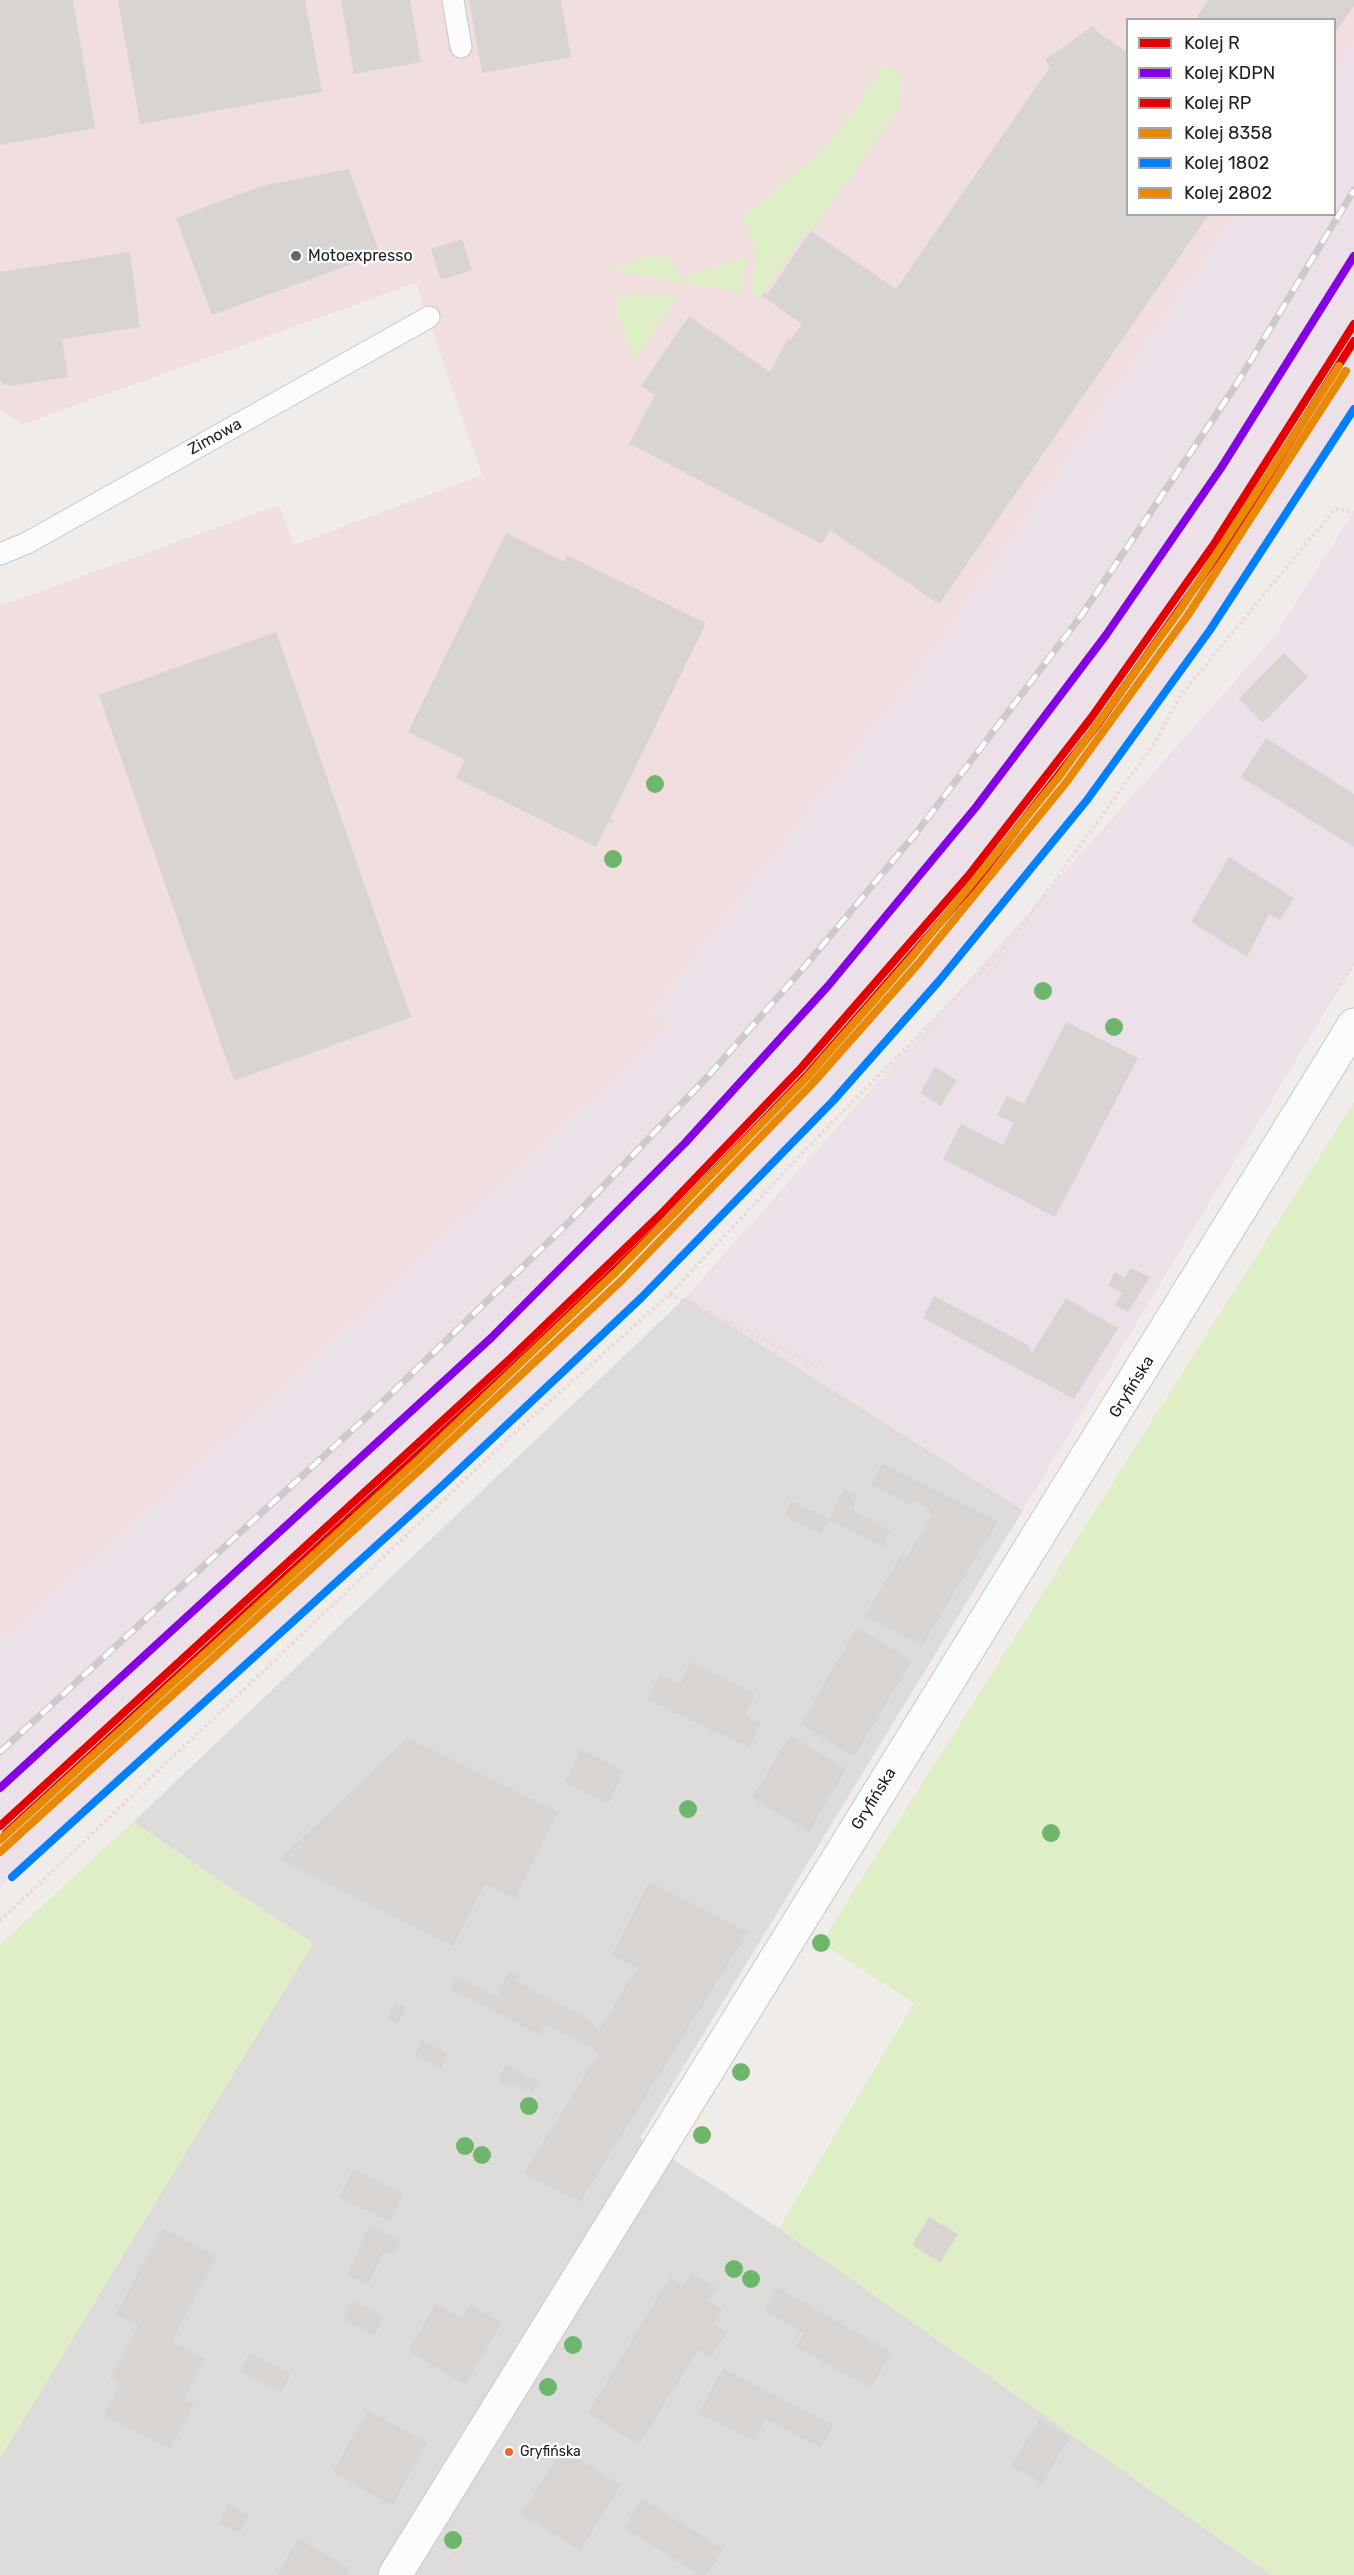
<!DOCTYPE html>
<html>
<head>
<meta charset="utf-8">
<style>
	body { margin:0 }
	#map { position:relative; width:1354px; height:2575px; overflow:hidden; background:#efece9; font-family:Rubik,sans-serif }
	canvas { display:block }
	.legend { position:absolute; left:1126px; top:18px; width:210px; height:198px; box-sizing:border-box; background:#fff; border:2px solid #a6a6a6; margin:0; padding:8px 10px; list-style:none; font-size:18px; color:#212121 }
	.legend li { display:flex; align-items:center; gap:12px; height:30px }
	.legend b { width:30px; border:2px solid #a6a6a6 }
</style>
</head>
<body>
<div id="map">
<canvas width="1354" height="2575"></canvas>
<ul class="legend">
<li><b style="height:8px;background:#e50000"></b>Kolej R</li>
<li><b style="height:8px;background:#8500e5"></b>Kolej KDPN</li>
<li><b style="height:8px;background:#e50000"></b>Kolej RP</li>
<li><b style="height:8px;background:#e98903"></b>Kolej 8358</li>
<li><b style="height:8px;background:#0080ff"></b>Kolej 1802</li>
<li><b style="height:8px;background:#e98903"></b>Kolej 2802</li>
</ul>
</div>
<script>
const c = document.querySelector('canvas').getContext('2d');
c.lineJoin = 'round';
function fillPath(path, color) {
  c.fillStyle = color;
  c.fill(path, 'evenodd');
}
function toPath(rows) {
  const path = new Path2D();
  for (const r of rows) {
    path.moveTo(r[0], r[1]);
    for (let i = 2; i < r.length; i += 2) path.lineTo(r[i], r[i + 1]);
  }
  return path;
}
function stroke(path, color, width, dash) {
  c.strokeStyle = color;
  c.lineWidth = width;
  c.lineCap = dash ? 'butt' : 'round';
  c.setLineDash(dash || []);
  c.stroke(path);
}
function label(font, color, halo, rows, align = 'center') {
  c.font = font + ' Rubik,sans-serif';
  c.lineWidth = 4.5;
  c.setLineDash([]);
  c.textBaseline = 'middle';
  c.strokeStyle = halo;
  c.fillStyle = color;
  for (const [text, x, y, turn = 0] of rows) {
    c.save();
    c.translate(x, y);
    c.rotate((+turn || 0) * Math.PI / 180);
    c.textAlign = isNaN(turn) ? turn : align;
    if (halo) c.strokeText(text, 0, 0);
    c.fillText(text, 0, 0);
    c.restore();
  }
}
const residential = toPath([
	[686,1297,1023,1510,640,2138,779,2228,1271,2575,0,2575,0,2458,313,1943,133,1822]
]);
const commercial = toPath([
	[0,0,1354,0,1354,43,1335,71,1334,20,1128,20,1128,214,1235,215,932,652,651,1012,672,1024,213,1452,0,1641,0,606,279,505,294,545,482,475,416,283,23,424,0,410]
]);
const industrial = toPath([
	[1354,43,1354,414,1279,532,1109,772,1021,885,927,995,828,1107,707,1233,579,1358,421,1505,0,1887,0,1641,213,1452,672,1024,651,1012,932,652,1235,215,1334,214,1335,71],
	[1354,511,1354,964,1023,1510,686,1297,1275,636]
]);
const grass = toPath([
	[882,67,891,67,900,74,902,86,899,107,814,228,809,226,760,297,751,293,757,255,743,214,764,201,819,153,851,115],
	[657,254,662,254,673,262,678,279,746,256,741,292,611,271],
	[629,293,677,297,635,360,617,314,618,300],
	[1354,1102,1354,2575,1271,2575,779,2228,914,2003,821,1943],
	[133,1822,313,1943,0,2458,0,1945]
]);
const building = toPath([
	[0,0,73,0,95,128,0,145],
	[118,0,305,0,322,92,140,124],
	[341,0,410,0,421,62,354,74],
	[469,0,561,0,571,57,482,73],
	[1208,0,1354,0,1354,6,1334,34,1334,20,1195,20],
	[1093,26,1099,33,1128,53,1128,214,1209,214,939,604,830,530,822,544,632,445,628,446,655,395,641,386,689,316,770,372,788,338,791,340,802,324,762,296,764,293,767,295,811,231,896,289,1050,67,1045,60],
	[349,169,380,254,212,315,176,218,261,186],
	[462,239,472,270,441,280,431,249],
	[130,252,140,327,62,339,68,377,11,386,3,384,0,380,0,272],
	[506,533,564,562,567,555,706,623,610,819,613,820,611,823,608,822,596,847,456,778,465,760,408,732],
	[276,632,411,1017,234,1081,99,695],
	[1284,653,1308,677,1263,723,1239,699],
	[1266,738,1354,794,1354,847,1241,777],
	[1229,857,1294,898,1280,920,1269,914,1247,957,1191,922],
	[1066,1022,1138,1058,1055,1217,943,1159,961,1124,1003,1145,1014,1123,997,1115,1007,1096,1024,1104],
	[935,1067,957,1080,941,1106,920,1093],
	[1131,1268,1150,1277,1128,1312,1115,1305,1122,1293,1108,1285,1115,1272,1124,1278],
	[934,1296,1028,1345,1032,1353,1066,1298,1118,1328,1074,1399,923,1318],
	[882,1463,998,1521,922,1646,864,1616,902,1554,907,1557,932,1515,929,1509,913,1500,910,1505,871,1485],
	[844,1488,857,1495,853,1510,890,1531,883,1547,829,1520,821,1534,784,1516,791,1501,829,1519],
	[857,1627,912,1661,854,1757,801,1724],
	[690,1662,755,1694,745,1716,761,1723,749,1748,647,1699,660,1674,680,1684],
	[790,1735,846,1769,809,1832,752,1798],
	[408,1738,558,1812,515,1899,485,1884,453,1946,280,1859],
	[581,1749,624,1771,608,1804,565,1782],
	[649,1882,748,1932,580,2202,524,2173,599,2052,545,2024,539,2035,450,1989,456,1977,497,1997,509,1971,520,1977,517,1981,591,2021,598,2032,637,1968,612,1955],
	[395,2002,405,2007,398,2024,388,2019],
	[422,2040,448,2054,441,2069,415,2056],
	[506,2064,539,2082,532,2093,512,2083,510,2087,498,2081],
	[353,2169,404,2193,390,2221,339,2198],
	[929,2217,958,2234,940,2262,912,2245],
	[370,2225,401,2240,393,2255,384,2251,368,2285,347,2275],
	[163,2228,217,2256,172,2341,205,2359,184,2399,194,2404,170,2449,104,2415,120,2384,110,2378,138,2326,116,2314],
	[692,2273,717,2288,709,2301,723,2310,714,2324,727,2332,711,2358,698,2350,639,2445,588,2413,670,2277,683,2286],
	[777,2287,892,2352,871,2388,796,2347,804,2333,764,2311],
	[353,2300,384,2316,374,2336,343,2320],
	[436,2303,462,2318,470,2304,502,2323,465,2385,408,2351],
	[250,2353,291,2374,282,2392,240,2371],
	[723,2368,833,2425,821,2448,765,2419,755,2441,699,2413],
	[368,2410,427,2443,392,2506,333,2472],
	[1039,2420,1070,2437,1042,2484,1011,2466],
	[563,2449,621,2485,580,2550,521,2514],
	[642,2498,723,2549,707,2575,700,2575,624,2528],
	[228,2503,249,2515,240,2533,219,2524],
	[299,2538,350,2569,347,2575,277,2575]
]);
const path = toPath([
	[1337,991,1354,963],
	[670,1294,819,1367],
	[0,1921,511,1436,670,1294,804,1151,1009,944,1154,744,1180,696,1335,509,1354,512],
	[455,2558,471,2530],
	[444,2575,455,2558,451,2556]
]);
const service = toPath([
	[453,0,461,47],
	[0,554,27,543,429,317]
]);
const tertiary = toPath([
	[395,2575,1354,1025]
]);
const rail = toPath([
	[0,1752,372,1412,570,1221,711,1073,806,965,917,832,1081,616,1236,385,1354,190]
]);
const rail1 = toPath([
	[0,1826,511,1358,660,1215,801,1068,969,875,1091,718,1214,544,1354,324]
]);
const rail2 = toPath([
	[0,1788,491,1338,685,1143,828,986,976,807,1106,635,1221,468,1354,256]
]);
const rail3 = toPath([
	[6,1833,517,1364,666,1221,808,1074,976,881,1098,724,1222,549,1354,341]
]);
const rail4 = toPath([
	[0,1852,424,1466,623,1279,813,1083,918,964,1065,784,1188,615,1346,371]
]);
const rail5 = toPath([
	[12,1877,442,1486,641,1298,833,1101,939,981,1087,800,1210,630,1354,409]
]);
const rail6 = toPath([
	[0,1840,418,1460,616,1272,807,1077,911,958,1058,778,1180,610,1339,366]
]);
const trees = [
	[655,784],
	[613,859],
	[1043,991],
	[1114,1027],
	[688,1809],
	[1051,1833],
	[821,1943],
	[741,2072],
	[529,2106],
	[702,2135],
	[465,2146],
	[482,2155],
	[734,2269],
	[751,2279],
	[573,2345],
	[548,2387],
	[453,2540]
];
const markers = [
	[296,256,6,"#696867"],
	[509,2452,5,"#f26522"]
];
const busNames = [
	["Gryfińska",520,2452]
];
const poiNames = [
	["Motoexpresso",308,256]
];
const streetNames = [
	["Zimowa",215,437,-29],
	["Gryfińska",1132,1387,-58],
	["Gryfińska",874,1799,-58]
];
fillPath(residential, '#dedcdb');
fillPath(commercial, '#f1dfdf');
fillPath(industrial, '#ede1e9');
fillPath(grass, '#deeec6');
fillPath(building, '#d7d4d2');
stroke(service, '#c8c7c5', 23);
stroke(tertiary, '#c8c7c5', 35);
stroke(path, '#ecdad9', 4, [3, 3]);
stroke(service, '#fdfcfc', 21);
stroke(tertiary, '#fdfcfc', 33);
stroke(rail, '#cbcbca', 7);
stroke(rail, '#fff', 4.5, [14]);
stroke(rail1, '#e50000', 8);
stroke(rail2, '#8500e5', 8);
stroke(rail3, '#e50000', 8);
stroke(rail4, '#e98903', 8);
stroke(rail5, '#0080ff', 8);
stroke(rail6, '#e98903', 8);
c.fillStyle = '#6db66b';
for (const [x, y] of trees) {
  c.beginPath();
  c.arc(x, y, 9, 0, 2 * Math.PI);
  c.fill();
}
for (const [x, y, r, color] of markers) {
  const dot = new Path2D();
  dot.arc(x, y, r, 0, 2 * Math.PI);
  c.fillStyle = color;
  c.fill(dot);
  stroke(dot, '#fff', 2);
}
label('14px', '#212121', '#fff', busNames, 'left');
label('16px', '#212121', '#fff', poiNames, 'left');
label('16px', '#212121', '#fff', streetNames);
</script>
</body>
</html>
